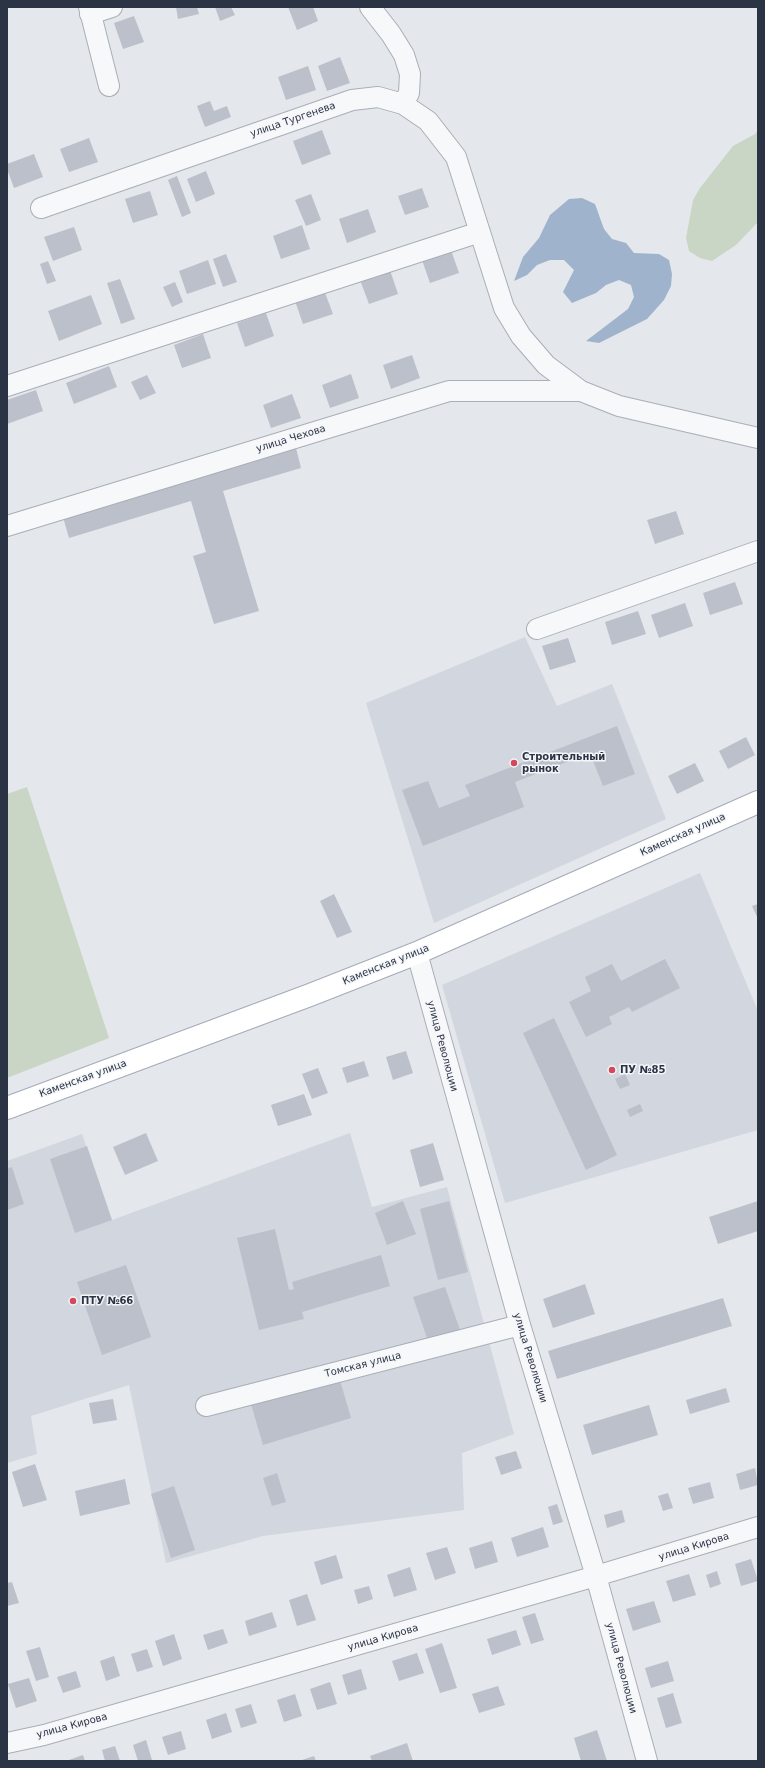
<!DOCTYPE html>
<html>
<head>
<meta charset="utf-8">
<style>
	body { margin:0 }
	#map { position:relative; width:765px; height:1768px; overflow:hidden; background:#e4e7ec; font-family:"DejaVu Sans",sans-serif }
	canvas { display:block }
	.frame { position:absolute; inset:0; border:8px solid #2b3445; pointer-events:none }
</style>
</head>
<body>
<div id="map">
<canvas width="765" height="1768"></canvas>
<div class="frame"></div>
</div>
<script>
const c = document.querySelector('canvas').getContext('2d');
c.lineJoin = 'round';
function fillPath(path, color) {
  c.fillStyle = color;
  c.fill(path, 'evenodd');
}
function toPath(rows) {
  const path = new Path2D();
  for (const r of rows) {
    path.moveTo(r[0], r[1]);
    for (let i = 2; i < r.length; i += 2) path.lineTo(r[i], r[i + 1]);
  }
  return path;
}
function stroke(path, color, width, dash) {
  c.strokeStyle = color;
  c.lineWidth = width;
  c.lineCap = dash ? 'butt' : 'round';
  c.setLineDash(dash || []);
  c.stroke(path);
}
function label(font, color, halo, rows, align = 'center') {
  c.font = font + ' "DejaVu Sans",sans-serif';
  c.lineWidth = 3;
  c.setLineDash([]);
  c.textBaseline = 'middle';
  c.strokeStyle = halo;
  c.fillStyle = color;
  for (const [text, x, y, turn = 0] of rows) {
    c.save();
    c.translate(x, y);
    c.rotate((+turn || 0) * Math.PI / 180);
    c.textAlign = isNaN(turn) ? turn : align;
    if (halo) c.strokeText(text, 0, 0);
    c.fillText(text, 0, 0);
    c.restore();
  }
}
const built = toPath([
	[525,637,557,706,612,684,666,819,434,923,366,703],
	[700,873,758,1011,758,1130,505,1203,442,985],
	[350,1133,372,1207,447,1187,514,1434,462,1453,464,1510,263,1536,166,1563,129,1385,31,1416,37,1454,7,1463,7,1161,82,1134,112,1220]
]);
const green = toPath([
	[758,130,758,222,736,245,712,261,700,258,689,251,686,238,693,200,700,188,733,146,755,134],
	[27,787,109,1038,7,1078,7,794]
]);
const water = toPath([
	[582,198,595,204,604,229,612,239,626,243,634,253,659,254,669,260,672,274,671,286,664,300,647,319,599,343,586,341,628,309,634,297,631,285,619,280,606,285,596,293,572,303,563,292,574,270,564,260,550,260,537,265,527,275,514,281,523,257,539,238,550,215,569,199]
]);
const building = toPath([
	[176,7,197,7,199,14,178,19],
	[215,7,231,7,235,15,220,21],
	[288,7,313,7,318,21,297,30],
	[134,16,144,42,123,49,114,23],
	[340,57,350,83,327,91,318,66],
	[308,66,316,90,286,100,278,77],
	[210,101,214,111,227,106,231,117,205,127,197,106],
	[322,130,331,154,302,165,293,141],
	[89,138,98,162,69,172,60,149],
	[34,154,43,177,14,188,7,169,7,164],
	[206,171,215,194,196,202,187,179],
	[177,176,191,213,182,217,168,180],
	[422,188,429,207,405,215,398,196],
	[150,191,158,215,133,223,125,199],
	[311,194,321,220,306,226,295,200],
	[368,209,376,232,347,243,339,219],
	[302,225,310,249,281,259,273,236],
	[74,227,82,250,53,261,44,237],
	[451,250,459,273,430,283,422,260],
	[226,254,237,282,223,287,213,259],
	[208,260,216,284,187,294,179,271],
	[48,261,56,281,47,284,40,264],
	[390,270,398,294,369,304,360,280],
	[120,279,135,319,121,324,107,283],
	[175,282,183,302,172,307,163,287],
	[324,290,333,314,303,324,295,301],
	[91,295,102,324,59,341,48,311],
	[266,313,274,336,245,347,237,323],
	[203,334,211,358,182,368,174,345],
	[412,355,420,378,391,389,383,365],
	[109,366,117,387,74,404,66,383],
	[351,374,359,398,330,408,322,385],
	[147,375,156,393,140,400,131,382],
	[36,390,43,411,7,424,7,400],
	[292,394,301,418,271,428,263,405],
	[296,448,301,468,223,491,259,611,214,624,193,556,206,552,191,501,69,538,63,517],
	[676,511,684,534,655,544,647,520],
	[735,582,743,604,710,615,703,593],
	[685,603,693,626,659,638,651,615],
	[638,611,646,634,612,645,605,622],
	[568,638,576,662,550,670,542,646],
	[617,726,635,774,603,786,590,753,515,782,524,807,423,846,402,790,428,781,439,808,470,796,465,785],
	[746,737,755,755,728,769,719,751],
	[695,763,704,781,677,794,668,776],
	[334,894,352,932,337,938,320,901],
	[758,904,758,919,752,906],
	[665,959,680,988,632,1012,629,1007,609,1017,612,1024,586,1037,569,1002,591,991,585,977,612,964,621,981],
	[554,1018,617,1155,586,1170,523,1033],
	[406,1051,413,1073,393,1080,386,1057],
	[364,1061,369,1076,347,1083,342,1068],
	[318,1068,328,1093,312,1099,302,1074],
	[625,1074,630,1085,620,1089,615,1079],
	[304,1094,312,1115,278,1126,271,1105],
	[640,1104,643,1111,630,1117,627,1110],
	[146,1133,158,1161,125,1175,113,1147],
	[433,1143,444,1180,420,1187,410,1150],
	[87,1146,112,1220,75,1233,50,1159],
	[12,1167,24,1204,7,1210,7,1169],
	[403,1201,416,1234,387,1245,375,1213],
	[449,1201,468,1272,438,1280,420,1209],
	[758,1201,758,1231,718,1244,709,1217],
	[275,1229,289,1290,294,1289,292,1282,381,1255,390,1286,302,1312,304,1319,259,1330,237,1238],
	[126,1265,151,1337,102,1355,77,1282],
	[585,1284,595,1314,553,1328,543,1299],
	[445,1287,461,1333,429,1344,413,1297],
	[723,1298,732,1326,557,1379,548,1351],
	[339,1377,351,1418,263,1445,251,1404],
	[726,1388,730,1402,690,1414,686,1400],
	[113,1399,117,1420,93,1424,89,1403],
	[649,1405,658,1435,592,1455,583,1425],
	[516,1451,522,1468,501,1475,495,1457],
	[35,1464,47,1500,23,1507,12,1472],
	[755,1468,758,1485,740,1490,736,1474],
	[277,1473,286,1502,272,1506,263,1478],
	[125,1479,130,1504,80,1516,75,1491],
	[710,1482,714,1498,693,1504,688,1488],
	[174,1486,195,1550,171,1558,151,1494],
	[668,1493,673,1508,663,1511,658,1496],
	[557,1504,563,1522,553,1525,548,1507],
	[622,1510,625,1522,607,1528,604,1515],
	[543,1527,549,1547,517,1557,511,1538],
	[492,1541,498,1562,475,1569,469,1548],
	[447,1547,456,1573,435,1580,426,1553],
	[336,1555,343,1578,321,1585,314,1562],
	[751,1559,758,1581,741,1586,735,1564],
	[410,1567,417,1590,394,1597,387,1575],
	[717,1571,721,1584,710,1588,706,1575],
	[689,1574,696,1595,673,1602,666,1581],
	[12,1582,19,1603,7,1606,7,1583],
	[369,1586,373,1599,358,1604,354,1590],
	[307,1594,316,1620,297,1626,289,1600],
	[654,1601,661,1622,633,1631,626,1609],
	[272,1612,277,1627,249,1636,245,1621],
	[535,1613,544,1640,531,1644,522,1617],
	[223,1629,228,1643,208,1650,203,1635],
	[516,1630,521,1645,492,1655,487,1639],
	[174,1634,182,1659,163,1666,155,1641],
	[442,1643,457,1688,440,1693,425,1649],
	[40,1647,49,1677,36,1681,26,1651],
	[147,1649,153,1667,137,1672,131,1654],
	[417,1653,424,1673,399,1681,392,1661],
	[114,1656,120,1676,106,1681,100,1661],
	[668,1661,674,1681,651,1688,645,1668],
	[361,1669,367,1689,348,1695,342,1675],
	[76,1671,81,1687,63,1693,57,1677],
	[29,1678,37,1701,16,1708,8,1684],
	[330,1682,337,1704,317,1710,310,1689],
	[498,1686,505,1705,479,1713,472,1694],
	[673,1693,682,1723,666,1728,657,1698],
	[295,1694,302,1716,284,1722,277,1700],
	[251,1704,257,1723,241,1728,235,1709],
	[226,1713,232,1732,212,1739,206,1720],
	[597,1730,607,1761,581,1761,574,1738],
	[181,1731,186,1749,168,1755,162,1737],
	[146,1740,152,1760,138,1761,133,1745],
	[407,1743,413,1761,372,1761,370,1756],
	[115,1746,120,1761,105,1761,102,1750],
	[83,1755,85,1761,66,1761],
	[314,1756,316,1761,299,1761]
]);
const minor = toPath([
	[89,7,109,86],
	[370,7,391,34,404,55,410,74,409,93,403,104],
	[90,14,112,7],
	[41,208,352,100,378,97,403,104,428,121,456,157,504,308,521,336,546,365,581,391,619,406,758,438],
	[7,386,480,232],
	[7,526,449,391,581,391],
	[537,629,758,551],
	[417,953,520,1325,596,1576,647,1761],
	[206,1406,520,1325],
	[7,1743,44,1735,596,1576,758,1527]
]);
const major = toPath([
	[7,1108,310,995,417,953,758,802]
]);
const markers = [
	[514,763,4,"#d1495b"],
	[612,1070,4,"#d1495b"],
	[73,1301,4,"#d1495b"]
];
const streetNames = [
	["улица Тургенева",293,120,-19],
	["улица Чехова",291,439,-17],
	["Каменская улица",683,835,-24],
	["Каменская улица",386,965,-22],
	["улица Революции",442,1046,75],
	["Каменская улица",83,1079,-20],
	["улица Революции",530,1358,73],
	["Томская улица",363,1365,-14],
	["улица Кирова",694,1547,-17],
	["улица Кирова",383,1638,-16],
	["улица Революции",621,1668,75],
	["улица Кирова",72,1726,-15]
];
const poiNames = [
	["Строительный",522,757],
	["рынок",522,769],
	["ПУ №85",620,1070],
	["ПТУ №66",81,1301]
];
fillPath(built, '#d2d6de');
fillPath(green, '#c9d6c5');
fillPath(water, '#9fb4cc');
fillPath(building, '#bbc0ca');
stroke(minor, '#a9aeb7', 22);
stroke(major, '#a3abb8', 24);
stroke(minor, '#f7f8fa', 20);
stroke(major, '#fff', 22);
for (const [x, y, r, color] of markers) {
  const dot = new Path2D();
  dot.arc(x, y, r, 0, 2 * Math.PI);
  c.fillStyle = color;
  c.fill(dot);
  stroke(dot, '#f4f6f9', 1.5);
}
label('10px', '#2b3445', '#f4f6f9', streetNames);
label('bold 10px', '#2b3445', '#f4f6f9', poiNames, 'left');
</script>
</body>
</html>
